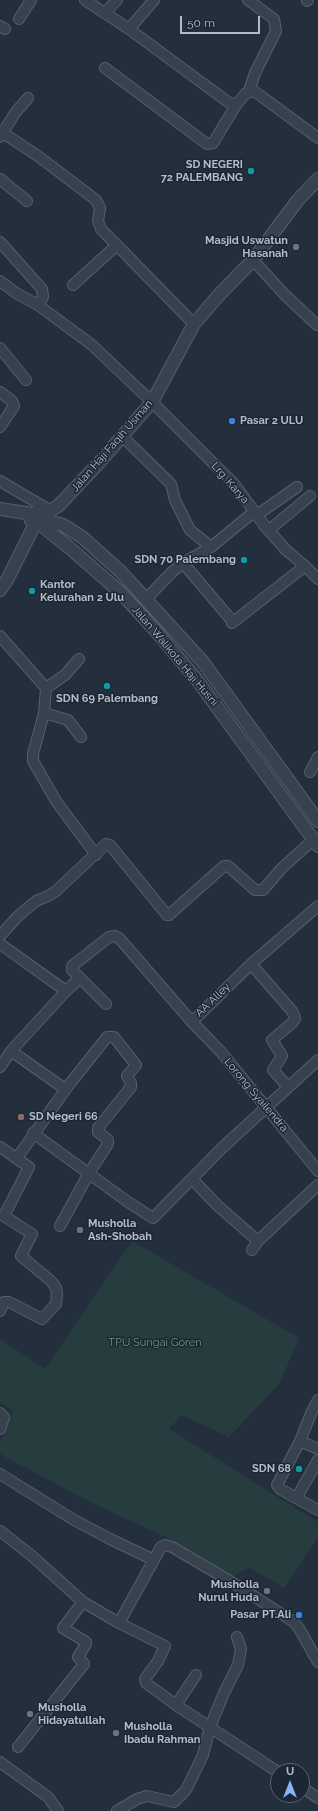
<!DOCTYPE html>
<html>
<head>
<meta charset="utf-8">
<style>
	body { margin:0 }
	#map { position:relative; width:318px; height:1811px; overflow:hidden; background:#242f3e; font-family:Raleway,sans-serif }
	canvas { display:block }
	.north { position:absolute; left:270px; top:1763px; width:40px; height:40px; box-sizing:border-box; background:#1d2633; border:1px solid #59626f; border-radius:50%; rotate:0deg; font-size:11px; font-weight:700; line-height:16px; text-align:center; color:#b4bcc9 }
	.north::after { content:''; display:block; margin:auto; width:14px; height:18px; background:#8ab4f8; clip-path:polygon(50% 0,100% 100%,50% 72%,0 100%) }
	.scale { position:absolute; left:180px; top:16px; width:80px; height:18px; box-sizing:border-box; border:2px solid #b4bcc9; border-top:0; padding-left:5px; font-size:12px; line-height:14px; white-space:nowrap; color:#b4bcc9; -webkit-text-stroke:3px #1d2633; paint-order:stroke }
</style>
</head>
<body>
<div id="map">
<canvas width="318" height="1811"></canvas>
<div class="north">U</div>
<div class="scale">50 m</div>
</div>
<script>
const c = document.querySelector('canvas').getContext('2d');
c.lineJoin = 'round';
function fillPath(path, color) {
  c.fillStyle = color;
  c.fill(path, 'evenodd');
}
function toPath(rows) {
  const path = new Path2D();
  for (const r of rows) {
    if (r.length === 3) {
      path.moveTo(r[0] + r[2], r[1]);
      path.arc(r[0], r[1], r[2], 0, 2 * Math.PI);
      continue;
    }
    path.moveTo(r[0], r[1]);
    for (let i = 2; i < r.length; i += 2) path.lineTo(r[i], r[i + 1]);
  }
  return path;
}
function stroke(path, color, width, dash) {
  c.strokeStyle = color;
  c.lineWidth = width;
  c.lineCap = dash ? 'butt' : 'round';
  c.setLineDash(dash || []);
  c.stroke(path);
}
function label(font, color, halo, rows, align = 'center') {
  c.font = font + ' Raleway,sans-serif';
  c.lineWidth = 3;
  c.setLineDash([]);
  c.textBaseline = 'middle';
  c.strokeStyle = halo;
  c.fillStyle = color;
  for (const [text, x, y, turn = 0] of rows) {
    c.save();
    c.translate(x, y);
    c.rotate((+turn || 0) * Math.PI / 180);
    c.textAlign = isNaN(turn) ? turn : align;
    if (halo) c.strokeText(text, 0, 0);
    c.fillText(text, 0, 0);
    c.restore();
  }
}
const green = toPath([
	[132,1241,299,1338,280,1383,229,1437,182,1415,169,1429,318,1522,318,1537,284,1588,250,1568,233,1576,170,1539,90,1502,0,1454,0,1443,13,1411,0,1403,0,1339,45,1369]
]);
const minor = toPath([
	[85,0,129,29,228,102,236,105,246,93,254,91,318,138],
	[248,0,274,19,276,31,255,73,249,91],
	[307,1,308,0],
	[105,13,117,0],
	[19,19,31,0],
	[0,26,5,29],
	[129,29,154,0],
	[105,68,207,144,213,143,236,105],
	[3,133,38,156,96,200,100,208,98,221,101,229,194,324],
	[0,137,15,113,28,98],
	[0,179,27,201],
	[0,242,42,289,43,297,38,305],
	[253,260,285,295,317,325],
	[0,281,16,293,38,305,92,345,152,402,235,485,264,525,286,550,305,566,232,623],
	[73,285,117,245],
	[0,348,26,380],
	[0,392,12,401,14,406,0,427],
	[122,436,171,484,175,500,190,530,211,547],
	[0,481,51,511],
	[257,515,297,487],
	[269,530,310,496],
	[183,563,233,622],
	[305,566,318,579],
	[146,599,172,572,183,563,211,547,255,511],
	[0,636,46,688,65,675,79,659],
	[46,688,44,713,33,754,33,761,56,801,96,855],
	[44,713,68,720,81,737],
	[310,772,318,757],
	[0,936,18,916,36,901,48,896,56,891,106,844,110,845,167,915,169,915,224,866,228,866,255,890,263,890,282,868,313,840],
	[0,944,66,991],
	[251,964,292,1011,294,1015,295,1019,292,1023,272,1040,282,1056,273,1070,288,1087],
	[80,978,106,1004],
	[192,1022,221,1052,318,1171],
	[11,1051,65,1089],
	[0,1067,11,1051,66,991,80,978,72,970,72,966,109,937,115,936,119,938,192,1022,251,964,318,906],
	[33,1133,128,1202,153,1218,222,1148,318,1060],
	[0,1147,29,1167,4,1216,32,1234,21,1256,51,1281,56,1288,57,1293,56,1304,42,1319,9,1302,4,1302,0,1311],
	[17,1158,68,1086,107,1037,114,1037,136,1065,127,1076,131,1083,131,1087,98,1128,98,1132,108,1140,108,1144,89,1173,60,1226],
	[192,1179,217,1205,258,1241],
	[252,1250,258,1241,318,1185],
	[318,1400,312,1411,300,1441,277,1485,280,1489,318,1510],
	[0,1413,4,1417,0,1429],
	[300,1441,318,1449],
	[0,1474,74,1520,112,1540,154,1560],
	[297,1497,318,1460],
	[0,1531,32,1556,83,1602,119,1623,161,1547,165,1545,172,1547,230,1581,294,1622,300,1630,318,1662],
	[119,1623,165,1646,158,1661,145,1679,146,1683,176,1705,278,1772],
	[176,1705,196,1675],
	[18,1747,84,1664,78,1657,86,1644,86,1642,63,1628,83,1602],
	[0,1762,48,1797,58,1811],
	[302,1787,318,1798],
	[117,1811,137,1799,147,1796,174,1802,186,1790,203,1755,210,1727,224,1693,238,1665,241,1649,237,1637]
]);
const tertiary = toPath([
	[0,509,32,514],
	[36,518,5.5],
	[41,516,58,506,63,501,97,465,152,402,194,324,218,296,253,260,298,200,318,179],
	[42,519,63,525,82,537,120,571,203,662,318,821],
	[40,522,46,529,71,549,120,592,155,630,198,681,318,846],
	[0,590,7,580,35,524]
]);
const markers = [
	[251,171,4,"#0f9aa8"],
	[296,247,4,"#6b7280"],
	[232,421,4,"#3f7fe0"],
	[244,560,4,"#0f9aa8"],
	[32,591,4,"#0f9aa8"],
	[107,686,4,"#0f9aa8"],
	[21,1117,4,"#8d6e63"],
	[80,1230,4,"#6b7280"],
	[299,1469,4,"#0f9aa8"],
	[267,1591,4,"#6b7280"],
	[299,1615,4,"#3f7fe0"],
	[30,1714,4,"#6b7280"],
	[116,1733,4,"#6b7280"]
];
const poiNames = [
	["SD NEGERI",243,165],
	["72 PALEMBANG",243,178],
	["Masjid Uswatun",288,241],
	["Hasanah",288,254],
	["Pasar 2 ULU",240,421,"left"],
	["SDN 70 Palembang",236,560],
	["Kantor",40,585,"left"],
	["Kelurahan 2 Ulu",40,598,"left"],
	["SDN 69 Palembang",107,699,"center"],
	["SD Negeri 66",29,1117,"left"],
	["Musholla",88,1224,"left"],
	["Ash-Shobah",88,1237,"left"],
	["SDN 68",291,1469],
	["Musholla",259,1585],
	["Nurul Huda",259,1598],
	["Pasar PT.Ali",291,1615],
	["Musholla",38,1708,"left"],
	["Hidayatullah",38,1721,"left"],
	["Musholla",124,1727,"left"],
	["Ibadu Rahman",124,1740,"left"]
];
const streetNames = [
	["Jalan Haji Faqih Usman",112,446,-49],
	["Lrg. Karya",230,483,49],
	["Jalan Walikota Haji Husni",175,656,50],
	["AA Alley",213,1000,-44],
	["Lorong Syailendra",256,1095,50]
];
const parkNames = [
	["TPU Sungai Goren",155,1343]
];
fillPath(green, '#263c3f');
stroke(minor, '#565f6c', 12);
stroke(tertiary, '#565f6c', 14);
stroke(minor, '#38414e', 10);
stroke(tertiary, '#38414e', 12);
for (const [x, y, r, color] of markers) {
  const dot = new Path2D();
  dot.arc(x, y, r, 0, 2 * Math.PI);
  c.fillStyle = color;
  c.fill(dot);
  stroke(dot, '#1d2633', 1.5);
}
label('bold 11px', '#b4bcc9', '#1d2633', poiNames, 'right');
label('11px', '#b4bcc9', '#1d2633', streetNames);
label('11px', '#6b9a76', '#1d2633', parkNames);
</script>
</body>
</html>
